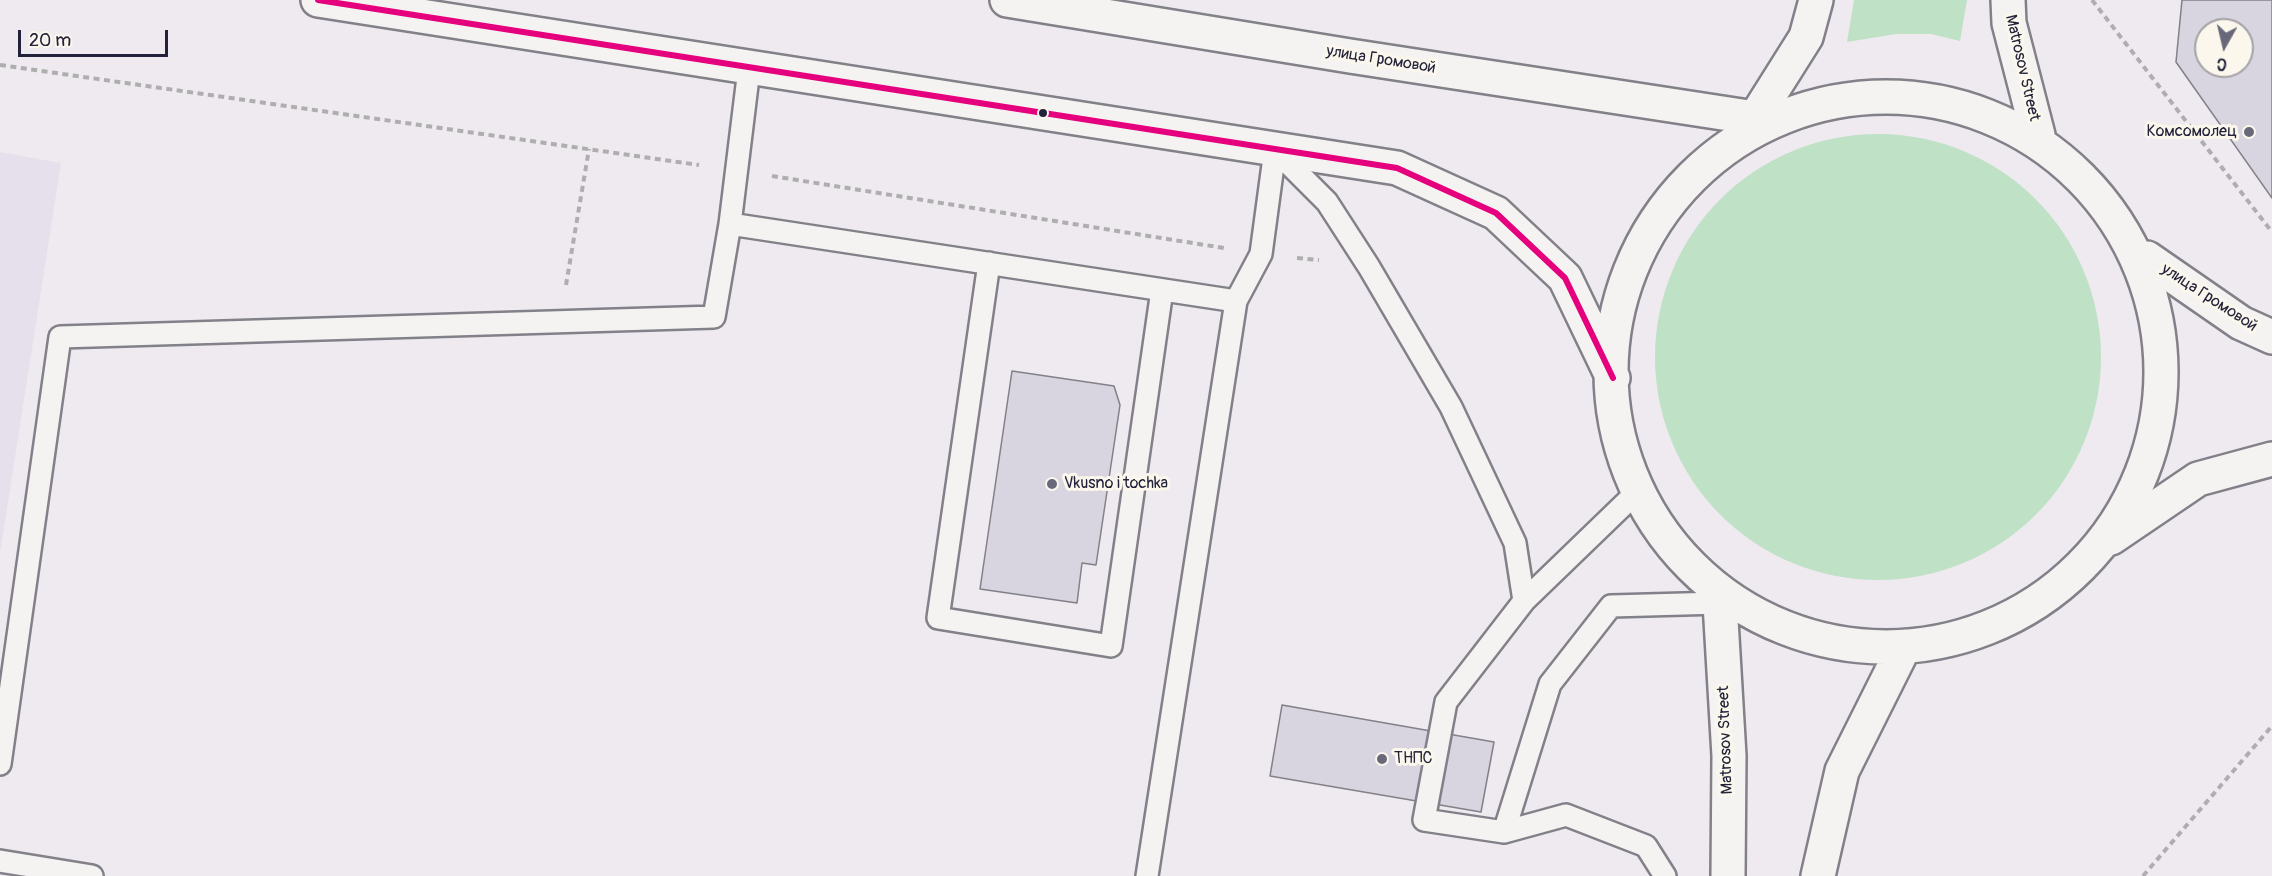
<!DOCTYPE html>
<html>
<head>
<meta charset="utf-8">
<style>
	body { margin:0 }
	#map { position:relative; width:2272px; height:876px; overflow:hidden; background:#eeeaef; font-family:Pangolin,sans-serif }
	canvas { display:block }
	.north { position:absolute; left:2194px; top:18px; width:60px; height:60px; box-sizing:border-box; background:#fbf7ec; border:2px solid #a4a2a5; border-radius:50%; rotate:188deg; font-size:16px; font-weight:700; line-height:24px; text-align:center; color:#22223b }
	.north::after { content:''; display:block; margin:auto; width:21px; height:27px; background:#69687a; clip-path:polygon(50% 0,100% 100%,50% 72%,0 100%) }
	.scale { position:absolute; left:18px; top:30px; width:150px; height:27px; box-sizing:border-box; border:3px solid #22223b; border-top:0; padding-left:8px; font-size:18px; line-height:21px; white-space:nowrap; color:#22223b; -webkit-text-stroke:4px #fbf7ec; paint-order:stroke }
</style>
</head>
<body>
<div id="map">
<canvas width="2272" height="876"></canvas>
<div class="north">С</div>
<div class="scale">20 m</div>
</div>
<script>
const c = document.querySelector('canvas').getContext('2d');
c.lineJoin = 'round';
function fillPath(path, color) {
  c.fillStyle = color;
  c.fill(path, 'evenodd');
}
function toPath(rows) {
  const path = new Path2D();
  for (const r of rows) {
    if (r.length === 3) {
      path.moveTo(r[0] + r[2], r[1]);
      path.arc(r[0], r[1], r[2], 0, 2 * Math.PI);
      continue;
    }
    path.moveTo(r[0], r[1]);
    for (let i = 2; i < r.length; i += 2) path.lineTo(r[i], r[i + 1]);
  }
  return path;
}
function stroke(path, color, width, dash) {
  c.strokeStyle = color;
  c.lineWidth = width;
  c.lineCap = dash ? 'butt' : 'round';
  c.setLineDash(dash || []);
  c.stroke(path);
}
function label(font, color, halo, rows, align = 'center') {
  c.font = font + ' Pangolin,sans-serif';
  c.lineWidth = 6;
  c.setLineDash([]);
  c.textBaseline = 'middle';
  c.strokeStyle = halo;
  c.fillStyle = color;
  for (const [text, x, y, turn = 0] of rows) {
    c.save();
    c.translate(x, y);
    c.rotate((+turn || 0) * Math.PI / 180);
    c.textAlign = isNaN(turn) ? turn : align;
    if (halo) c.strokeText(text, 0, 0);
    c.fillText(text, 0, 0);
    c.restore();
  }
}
const built = toPath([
	[0,152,61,163,0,553]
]);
const green = toPath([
	[1854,0,1967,0,1960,41,1931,34,1896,34,1847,42],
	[1878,357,223]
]);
const building = toPath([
	[2182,0,2272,0,2272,198,2176,62,2182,0],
	[2206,30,2242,30,2242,66,2206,66,2206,30],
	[1012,371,1114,386,1120,405,1096,565,1082,563,1077,603,980,589,1012,371],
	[1282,705,1494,742,1481,812,1270,776,1282,705]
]);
const path = toPath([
	[2092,0,2272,232],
	[0,65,699,165],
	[772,176,1224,248],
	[1297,258,1319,260],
	[566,285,589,149],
	[2143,876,2272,726]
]);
const lane = toPath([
	[1275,150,1327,202,1369,267,1451,407,1515,543,1524,601,1446,702,1424,820,1504,832,1566,815,1646,846,1665,876],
	[730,224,1236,301],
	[989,263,938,618,1111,646,1162,290],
	[1524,601,1640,489],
	[0,764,60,337,714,317,730,224,749,69],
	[1504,832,1550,684,1611,606,1720,603],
	[0,861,92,876],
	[1147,876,1236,301,1261,254,1275,150]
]);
const secondary = toPath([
	[2147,258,2241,323,2272,337],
	[2111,538,2198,479,2272,459]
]);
const primary = toPath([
	[318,0,1397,168,1496,213,1565,278,1613,378],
	[1007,0,1350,56,1755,118],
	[2008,0,2009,23,2038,135],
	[1886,372,275],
	[1755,118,1806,37,1816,0],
	[1720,603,1729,756,1728,876],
	[1818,876,1842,771,1900,655]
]);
const bus1 = toPath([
	[318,0,1397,168,1496,213,1565,278,1613,378]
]);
const markers = [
	[1043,113,5,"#22223b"],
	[2249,132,6,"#69687a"],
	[1052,484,6,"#69687a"],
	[1382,759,6,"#69687a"]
];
const streetNames = [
	["улица Громовой",1381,60,9],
	["Matrosov Street",2022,68,77],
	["улица Громовой",2209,298,33],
	["Matrosov Street",1726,740,-92]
];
const poiNames = [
	["Комсомолец",2237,132,"right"],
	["Vkusno i tochka",1064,484],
	["ТНПС",1394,759]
];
fillPath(built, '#e6e0ed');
fillPath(green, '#bfe1c6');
fillPath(building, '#d8d5e1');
stroke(building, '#828088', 1.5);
stroke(lane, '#828088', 26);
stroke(secondary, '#828088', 38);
stroke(primary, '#828088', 38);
stroke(path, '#afaeaf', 4, [6, 4.5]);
stroke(lane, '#f5f3f1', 21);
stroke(secondary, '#f5f3f1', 33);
stroke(primary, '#f5f3f1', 33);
stroke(bus1, '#e5007d', 6);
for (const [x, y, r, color] of markers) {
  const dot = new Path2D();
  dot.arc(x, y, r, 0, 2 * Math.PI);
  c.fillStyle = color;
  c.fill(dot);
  stroke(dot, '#fbf7ec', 2);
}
label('16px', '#22223b', '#fbf7ec', streetNames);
label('16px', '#22223b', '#fbf7ec', poiNames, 'left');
</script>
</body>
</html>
